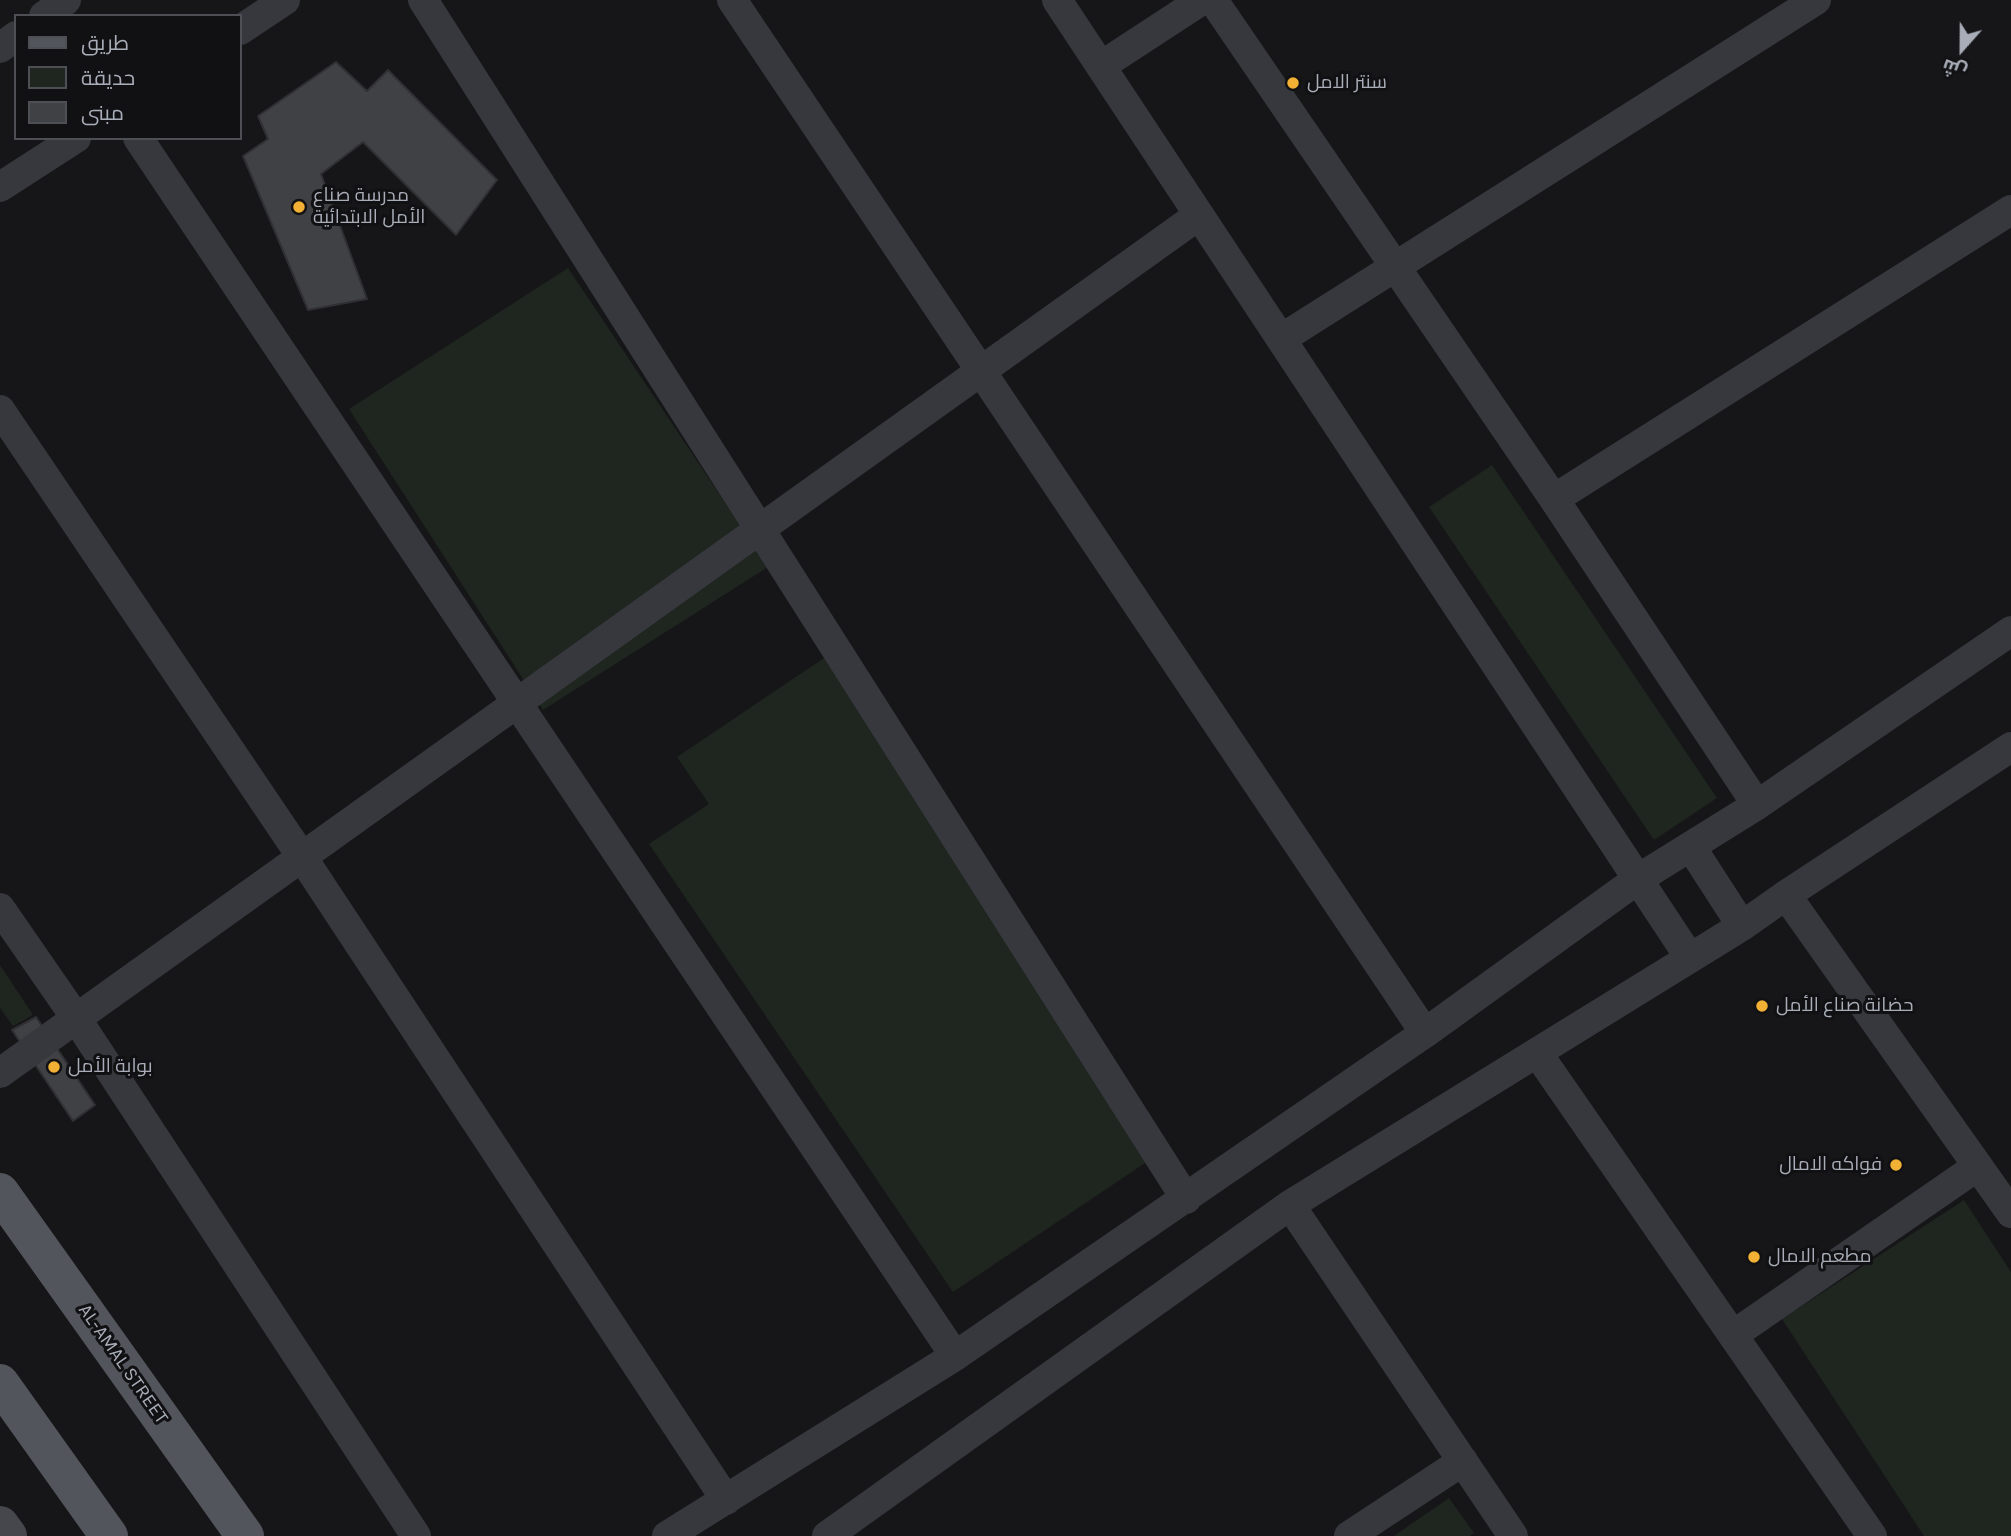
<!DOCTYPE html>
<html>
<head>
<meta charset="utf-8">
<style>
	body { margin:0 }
	#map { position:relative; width:2011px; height:1536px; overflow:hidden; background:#161618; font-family:Karla,Cairo,sans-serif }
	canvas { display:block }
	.legend { position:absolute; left:14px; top:14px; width:228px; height:126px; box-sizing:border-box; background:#111113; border:2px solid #4d4f55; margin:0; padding:9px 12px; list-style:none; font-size:21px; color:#a8adb8 }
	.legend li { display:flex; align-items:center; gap:14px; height:35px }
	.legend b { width:35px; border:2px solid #4d4f55 }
	.north { position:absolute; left:1927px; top:14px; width:70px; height:70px; -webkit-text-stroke:5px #111113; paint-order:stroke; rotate:201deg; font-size:19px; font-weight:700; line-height:28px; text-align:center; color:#a8adb8 }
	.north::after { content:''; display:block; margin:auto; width:24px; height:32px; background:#a8adb8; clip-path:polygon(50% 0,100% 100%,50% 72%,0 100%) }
</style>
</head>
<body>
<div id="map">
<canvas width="2011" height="1536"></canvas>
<ul class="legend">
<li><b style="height:9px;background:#53555c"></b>طريق</li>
<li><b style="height:19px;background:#1e261f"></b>حديقة</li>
<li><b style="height:19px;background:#404145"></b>مبنى</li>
</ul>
<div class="north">ش</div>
</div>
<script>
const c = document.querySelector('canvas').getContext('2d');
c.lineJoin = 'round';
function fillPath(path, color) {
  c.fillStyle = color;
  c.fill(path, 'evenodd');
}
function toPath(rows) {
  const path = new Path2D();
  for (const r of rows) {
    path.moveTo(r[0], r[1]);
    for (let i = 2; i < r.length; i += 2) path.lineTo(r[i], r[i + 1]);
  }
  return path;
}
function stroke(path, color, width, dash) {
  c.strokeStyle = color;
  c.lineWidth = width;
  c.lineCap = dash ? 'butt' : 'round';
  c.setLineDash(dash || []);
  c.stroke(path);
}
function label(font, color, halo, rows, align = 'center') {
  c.font = font + ' Karla,Cairo,sans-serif';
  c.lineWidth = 6;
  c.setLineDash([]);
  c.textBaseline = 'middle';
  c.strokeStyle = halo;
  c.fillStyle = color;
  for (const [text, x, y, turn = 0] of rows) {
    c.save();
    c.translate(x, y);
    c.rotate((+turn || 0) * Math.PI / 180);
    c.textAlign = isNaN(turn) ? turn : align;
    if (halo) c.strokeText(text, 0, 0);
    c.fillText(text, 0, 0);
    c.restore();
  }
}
const green = toPath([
	[568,268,768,567,543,710,349,409],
	[1492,465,1717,798,1654,840,1429,507],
	[824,658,1160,1153,953,1292,649,844,709,804,677,757],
	[0,965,33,1015,13,1026,0,1008],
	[1964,1200,2011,1272,2011,1536,1924,1536,1782,1319],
	[1449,1498,1474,1533,1470,1536,1394,1536]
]);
const building = toPath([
	[336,62,367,91,388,70,497,180,456,235,363,142,321,174,367,299,308,310,243,156,268,139,258,116,336,62],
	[36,1017,95,1105,73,1121,12,1030,36,1017]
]);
const street = toPath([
	[423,0,1186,1199],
	[732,0,1425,1033],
	[1057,0,1690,958],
	[1213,0,1554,499,1757,805],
	[44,16,66,0],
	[240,30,285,0],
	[0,48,16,36],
	[1101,66,1202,0],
	[138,138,955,1356],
	[0,187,76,138],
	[1281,339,1816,0],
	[0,410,302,857,726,1500],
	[1554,499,2011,210],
	[1691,847,1742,926],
	[1786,895,2011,1213],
	[0,908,76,1018,416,1536],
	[1538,1054,1872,1536],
	[0,1073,1199,215],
	[1290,1205,1513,1536],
	[1733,1335,1978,1166],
	[667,1536,955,1356,1425,1033,1638,879,1757,805,2011,631],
	[827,1536,1290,1205,1742,926,1786,895,2011,747],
	[1349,1536,1463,1461]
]);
const secondary = toPath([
	[0,1525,8,1536]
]);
const primary = toPath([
	[0,1192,245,1536],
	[0,1383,109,1536]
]);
const markers = [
	[1293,83,7,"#f2b134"],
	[299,207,7,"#f2b134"],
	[1762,1006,7,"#f2b134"],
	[54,1067,7,"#f2b134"],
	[1896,1165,7,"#f2b134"],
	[1754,1257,7,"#f2b134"]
];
const poiNames = [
	["سنتر الامل",1307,83],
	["مدرسة صناع",313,196],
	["الأمل الابتدائية",313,218],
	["حضانة صناع الأمل",1776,1006],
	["بوابة الأمل",68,1067],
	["فواكه الامال",1882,1165,"right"],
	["مطعم الامال",1768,1257]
];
const streetNames = [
	["AL-AMAL STREET",123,1364,55]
];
fillPath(green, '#1e261f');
fillPath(building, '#404145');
stroke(building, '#303034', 2);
stroke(street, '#37383d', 30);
stroke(secondary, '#45474d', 38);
stroke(primary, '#53555c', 38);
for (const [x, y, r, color] of markers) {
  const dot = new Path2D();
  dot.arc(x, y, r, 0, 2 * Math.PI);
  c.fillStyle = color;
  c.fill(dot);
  stroke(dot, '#111113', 2.5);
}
label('19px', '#a8adb8', '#111113', poiNames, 'left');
label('19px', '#a8adb8', '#111113', streetNames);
</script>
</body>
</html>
